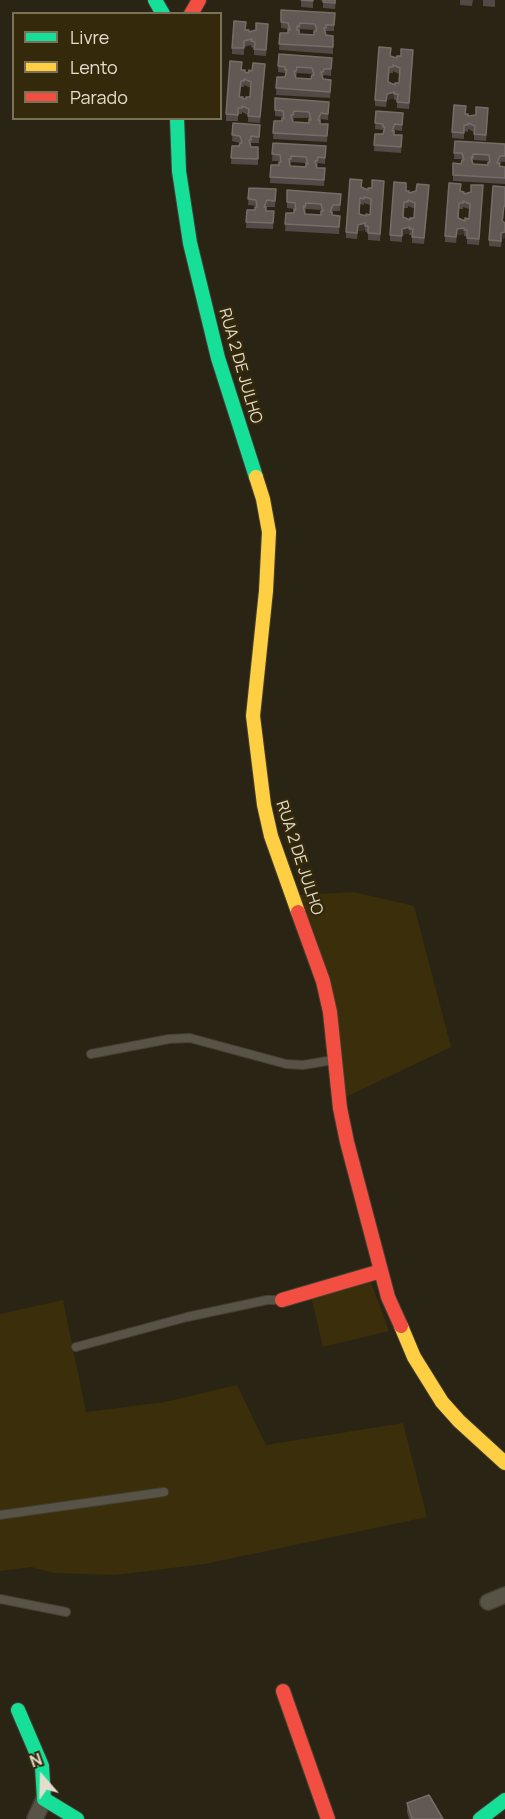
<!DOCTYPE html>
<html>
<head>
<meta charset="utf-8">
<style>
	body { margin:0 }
	#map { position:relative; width:505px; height:1819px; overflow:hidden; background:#2a2414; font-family:Manrope,sans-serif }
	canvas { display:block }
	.legend { position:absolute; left:12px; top:12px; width:210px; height:108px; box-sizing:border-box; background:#34290a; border:2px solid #7a7158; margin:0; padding:8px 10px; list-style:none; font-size:18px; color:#e4ddcc }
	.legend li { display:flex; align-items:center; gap:12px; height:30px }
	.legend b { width:30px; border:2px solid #7a7158 }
	.north { position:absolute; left:12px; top:1747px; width:60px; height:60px; -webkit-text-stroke:4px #34290a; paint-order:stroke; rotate:340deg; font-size:16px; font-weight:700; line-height:24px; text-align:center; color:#e4ddcc }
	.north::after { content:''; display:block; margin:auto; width:21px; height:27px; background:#e4ddcc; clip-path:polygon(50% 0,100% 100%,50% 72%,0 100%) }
</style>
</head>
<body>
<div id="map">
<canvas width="505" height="1819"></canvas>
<ul class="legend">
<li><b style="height:8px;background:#16e098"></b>Livre</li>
<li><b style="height:8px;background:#ffcf43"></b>Lento</li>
<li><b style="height:8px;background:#f24e42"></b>Parado</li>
</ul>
<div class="north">N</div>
</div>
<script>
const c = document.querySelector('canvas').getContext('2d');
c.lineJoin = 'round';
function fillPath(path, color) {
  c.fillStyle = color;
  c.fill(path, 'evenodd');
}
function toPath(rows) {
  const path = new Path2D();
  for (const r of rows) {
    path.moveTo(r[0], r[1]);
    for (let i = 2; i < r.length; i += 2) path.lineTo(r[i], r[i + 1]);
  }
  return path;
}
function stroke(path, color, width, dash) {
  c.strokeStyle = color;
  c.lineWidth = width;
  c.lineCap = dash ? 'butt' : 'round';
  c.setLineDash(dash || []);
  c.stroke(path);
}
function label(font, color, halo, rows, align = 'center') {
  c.font = font + ' Manrope,sans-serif';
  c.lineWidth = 5;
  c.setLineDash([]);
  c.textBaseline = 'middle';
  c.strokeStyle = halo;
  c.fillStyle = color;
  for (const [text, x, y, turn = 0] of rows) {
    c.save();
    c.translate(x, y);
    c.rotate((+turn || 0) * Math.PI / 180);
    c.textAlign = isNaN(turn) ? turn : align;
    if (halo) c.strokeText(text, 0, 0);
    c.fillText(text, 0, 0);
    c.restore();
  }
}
const built = toPath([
	[354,892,414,906,451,1047,346,1097,300,895],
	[370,1280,389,1331,323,1347,311,1296],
	[63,1300,86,1412,165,1402,237,1385,266,1445,403,1423,427,1517,205,1564,115,1575,54,1573,31,1567,0,1571,0,1314]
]);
const lane = toPath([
	[91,1054,169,1039,190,1038,286,1064,303,1065,333,1060],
	[76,1347,187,1317,267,1300,281,1300],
	[0,1515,164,1492],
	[0,1599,66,1612]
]);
const street = toPath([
	[488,1602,505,1595],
	[35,1819,44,1799]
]);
const fast = toPath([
	[155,0,163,14],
	[177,118,179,171,190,243,218,358,256,477],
	[18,1710,42,1766,44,1799,77,1819],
	[480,1819,505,1800]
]);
const slow = toPath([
	[256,477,263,499,269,532,266,591,253,716,264,805,271,836,298,912],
	[401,1326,414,1357,442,1402,459,1421,505,1463]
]);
const jam = toPath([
	[191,14,199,0],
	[298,912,323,981,330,1012,340,1108,347,1142,388,1297,401,1326],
	[282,1300,381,1271],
	[283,1691,328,1819]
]);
const wall = toPath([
	[301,0,313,0,313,8,301,7],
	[320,0,336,0,335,9,323,8,323,1],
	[460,0,473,0,472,6,460,5],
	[483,0,495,0,495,7,483,6],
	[281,10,335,13,334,31,326,31,325,34,326,35,333,36,333,54,279,50,280,33,288,33,289,30,288,29,281,28],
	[300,29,315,30,314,35,299,34],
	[246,30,249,32,268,30,266,56,254,55,254,48,251,47,251,45,244,47,244,55,232,54,232,48],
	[391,56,397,58,413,56,409,109,397,108,397,100,394,100,394,98,387,100,386,107,375,106,375,100],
	[393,71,399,74,399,83,395,85,388,82,389,73,393,73],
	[332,58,331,76,324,75,322,78,331,86,330,98,276,95,277,77,285,77,285,73,278,72,278,66],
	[297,73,312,74,312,75,311,79,296,78],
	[242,70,245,72,248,73,265,70,260,123,248,122,248,115,242,112,242,114,238,114,238,121,226,121,226,114],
	[244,85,251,88,250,97,246,99,243,99,240,97,241,87,244,87],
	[275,98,329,102,328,120,321,119,320,121,320,124,328,124,327,142,273,139,274,121,282,121,283,118,283,117,275,116],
	[294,118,309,118,309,123,293,122],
	[376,111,403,113,402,131,395,130,394,135,402,135,401,153,374,151,375,134,383,134,383,130,375,129],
	[466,114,468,116,488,114,486,141,474,140,474,132,468,129,468,132,464,131,464,139,452,138,452,132],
	[233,123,260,125,259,143,251,143,251,147,258,147,258,165,231,164,232,146,239,146,240,143,232,141],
	[455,141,505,144,505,162,500,162,499,166,505,167,505,184,453,181,453,163,461,164,462,160,462,159,454,159],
	[473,160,489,161,489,162,488,165,473,164],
	[273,143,326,146,325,164,318,163,317,167,317,168,325,168,324,186,270,183,271,165,279,165,280,162,280,161,272,161],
	[291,162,306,163,306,167,290,166],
	[362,187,368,190,384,187,380,241,368,240,368,232,365,232,365,230,358,231,357,239,346,238,346,232],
	[364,203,370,205,370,215,366,216,359,214,360,204,364,205],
	[249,188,276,189,275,207,267,207,266,208,266,211,274,211,273,229,246,228,247,210,255,210,256,207,256,206,248,205],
	[287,190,341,194,340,211,333,211,332,212,332,215,340,216,339,234,285,231,286,213,294,213,295,210,295,209,287,208],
	[306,209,321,210,321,215,305,214],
	[406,191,409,193,429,191,424,244,412,243,412,235,409,235,409,233,402,235,402,242,390,241,390,235],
	[408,206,415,209,414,218,410,220,404,217,404,208,408,208],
	[461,191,464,194,483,192,479,245,467,244,467,236,464,236,464,234,457,235,456,243,445,242,445,236],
	[463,207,469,209,469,219,465,221,459,218,459,209,463,209],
	[504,212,501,247,489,246,489,240],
	[407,1803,443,1819,409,1819,407,1812]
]);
const shadedWall = toPath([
	[394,92,394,98,387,100,386,107,387,94],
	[365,223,365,230,358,231,357,239,358,225],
	[410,227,410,233,402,235,402,242,402,229],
	[464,228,464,234,457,235,456,243,457,229],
	[505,232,505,238,501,239,501,247,501,233]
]);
const building = toPath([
	[301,0,313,0,313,1,301,0],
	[323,0,335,0,335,3,323,2,323,0],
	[281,10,335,13,334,25,326,25,326,28,324,28,326,35,333,36,333,47,279,44,280,33,288,33,288,29,290,30,288,23,281,22,281,10],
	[300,23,315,24,317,31,314,31,314,35,299,34,299,30,297,30,297,26,299,27,300,23],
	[234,21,246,22,245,30,249,30,249,32,256,30,256,23,268,24,266,50,254,49,255,42,251,41,252,39,244,41,244,48,232,48,234,21],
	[379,47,391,48,390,56,397,58,397,56,401,56,401,49,413,50,409,103,397,102,398,94,394,94,394,92,387,94,386,101,375,100,379,47],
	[393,65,400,68,399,83,395,83,395,85,388,82,389,67,393,67,393,65],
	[279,54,332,58,331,69,324,69,323,72,321,72,323,79,331,80,330,92,276,88,277,77,285,77,287,70,285,70,285,67,278,66,279,54],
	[297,67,312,68,314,75,312,75,311,79,296,78,294,71,296,71,297,67],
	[230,61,242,62,241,70,245,70,245,72,248,73,249,70,252,71,253,63,265,64,260,117,248,116,249,109,242,106,242,108,238,108,238,115,226,114,230,61],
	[244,79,251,82,250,97,246,97,246,99,243,99,243,97,239,97,241,81,244,81,244,79],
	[275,98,329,102,328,114,321,113,318,120,320,120,320,124,328,124,327,136,273,133,274,121,282,121,282,118,284,118,283,111,275,110,275,98],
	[294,111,309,112,311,120,309,119,309,123,293,122,291,115,293,115,294,111],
	[454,105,466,106,465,114,468,114,468,116,476,115,476,107,488,108,486,135,474,134,475,126,468,123,468,125,464,125,464,133,452,132,454,105],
	[376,111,403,113,402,125,395,124,392,131,394,131,394,135,402,135,401,147,374,145,375,134,383,134,385,127,383,127,383,124,375,123,376,111],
	[233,123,260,125,259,137,251,136,251,140,249,140,251,147,258,147,258,159,231,158,232,146,239,146,240,143,242,143,240,136,232,135,233,123],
	[455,141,505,144,505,156,500,156,497,163,500,163,499,166,505,167,505,178,453,175,453,163,461,164,462,160,464,160,462,153,454,153,455,141],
	[473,154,489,155,490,162,488,162,488,165,473,164,471,157,473,158,473,154],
	[273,143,326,146,325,158,318,157,317,161,315,161,317,168,325,168,324,180,270,177,271,165,279,165,279,162,281,162,280,155,272,154,273,143],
	[291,156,306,157,308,164,306,163,306,167,290,166,289,159,291,159,291,156],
	[350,179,362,180,361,187,368,190,368,188,372,188,372,180,384,181,380,234,368,233,368,226,365,226,365,223,358,225,357,233,346,232,350,179],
	[364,197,371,199,370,215,366,214,366,216,359,214,360,198,364,199,364,197],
	[394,182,406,183,406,191,409,191,409,193,416,191,417,184,429,185,424,238,412,237,413,229,409,229,410,227,402,229,402,236,390,235,394,182],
	[408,200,415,203,414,218,410,218,410,220,403,217,404,202,408,202,408,200],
	[449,183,461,184,460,191,464,192,464,194,471,192,471,185,483,185,479,239,467,238,467,230,464,230,464,228,457,229,456,237,445,236,449,183],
	[463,201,470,204,469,219,465,218,465,221,458,218,459,203,463,203,463,201],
	[493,186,505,187,505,206,504,206,502,221,505,223,505,232,501,233,501,241,489,240,493,186],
	[249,188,276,189,275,201,267,200,264,207,266,207,266,211,274,211,273,223,246,222,247,210,255,210,255,207,257,207,256,200,248,199,249,188],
	[287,190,341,194,340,205,333,205,330,212,332,212,332,215,340,216,339,227,285,224,286,213,294,213,294,209,296,210,295,203,287,202,287,190],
	[306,203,321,204,323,211,321,211,321,215,305,214,303,206,305,207,306,203],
	[429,1795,443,1819,412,1819,407,1803,429,1795]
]);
const streetNames = [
	["RUA 2 DE JULHO",240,366,74],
	["RUA 2 DE JULHO",299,858,72]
];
fillPath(built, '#3b2e0a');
stroke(lane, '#453f33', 10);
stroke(street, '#453f33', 18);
stroke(fast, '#453f33', 16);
stroke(slow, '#453f33', 16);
stroke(jam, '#453f33', 16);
stroke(lane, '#575347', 8);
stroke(street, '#575347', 15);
stroke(fast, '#16e098', 14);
stroke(slow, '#ffcf43', 14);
stroke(jam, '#f24e42', 14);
fillPath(wall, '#514a46');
fillPath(shadedWall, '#3b342c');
fillPath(building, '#615a54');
stroke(building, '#756e67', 1.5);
label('16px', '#e4ddcc', '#34290a', streetNames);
</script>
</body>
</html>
